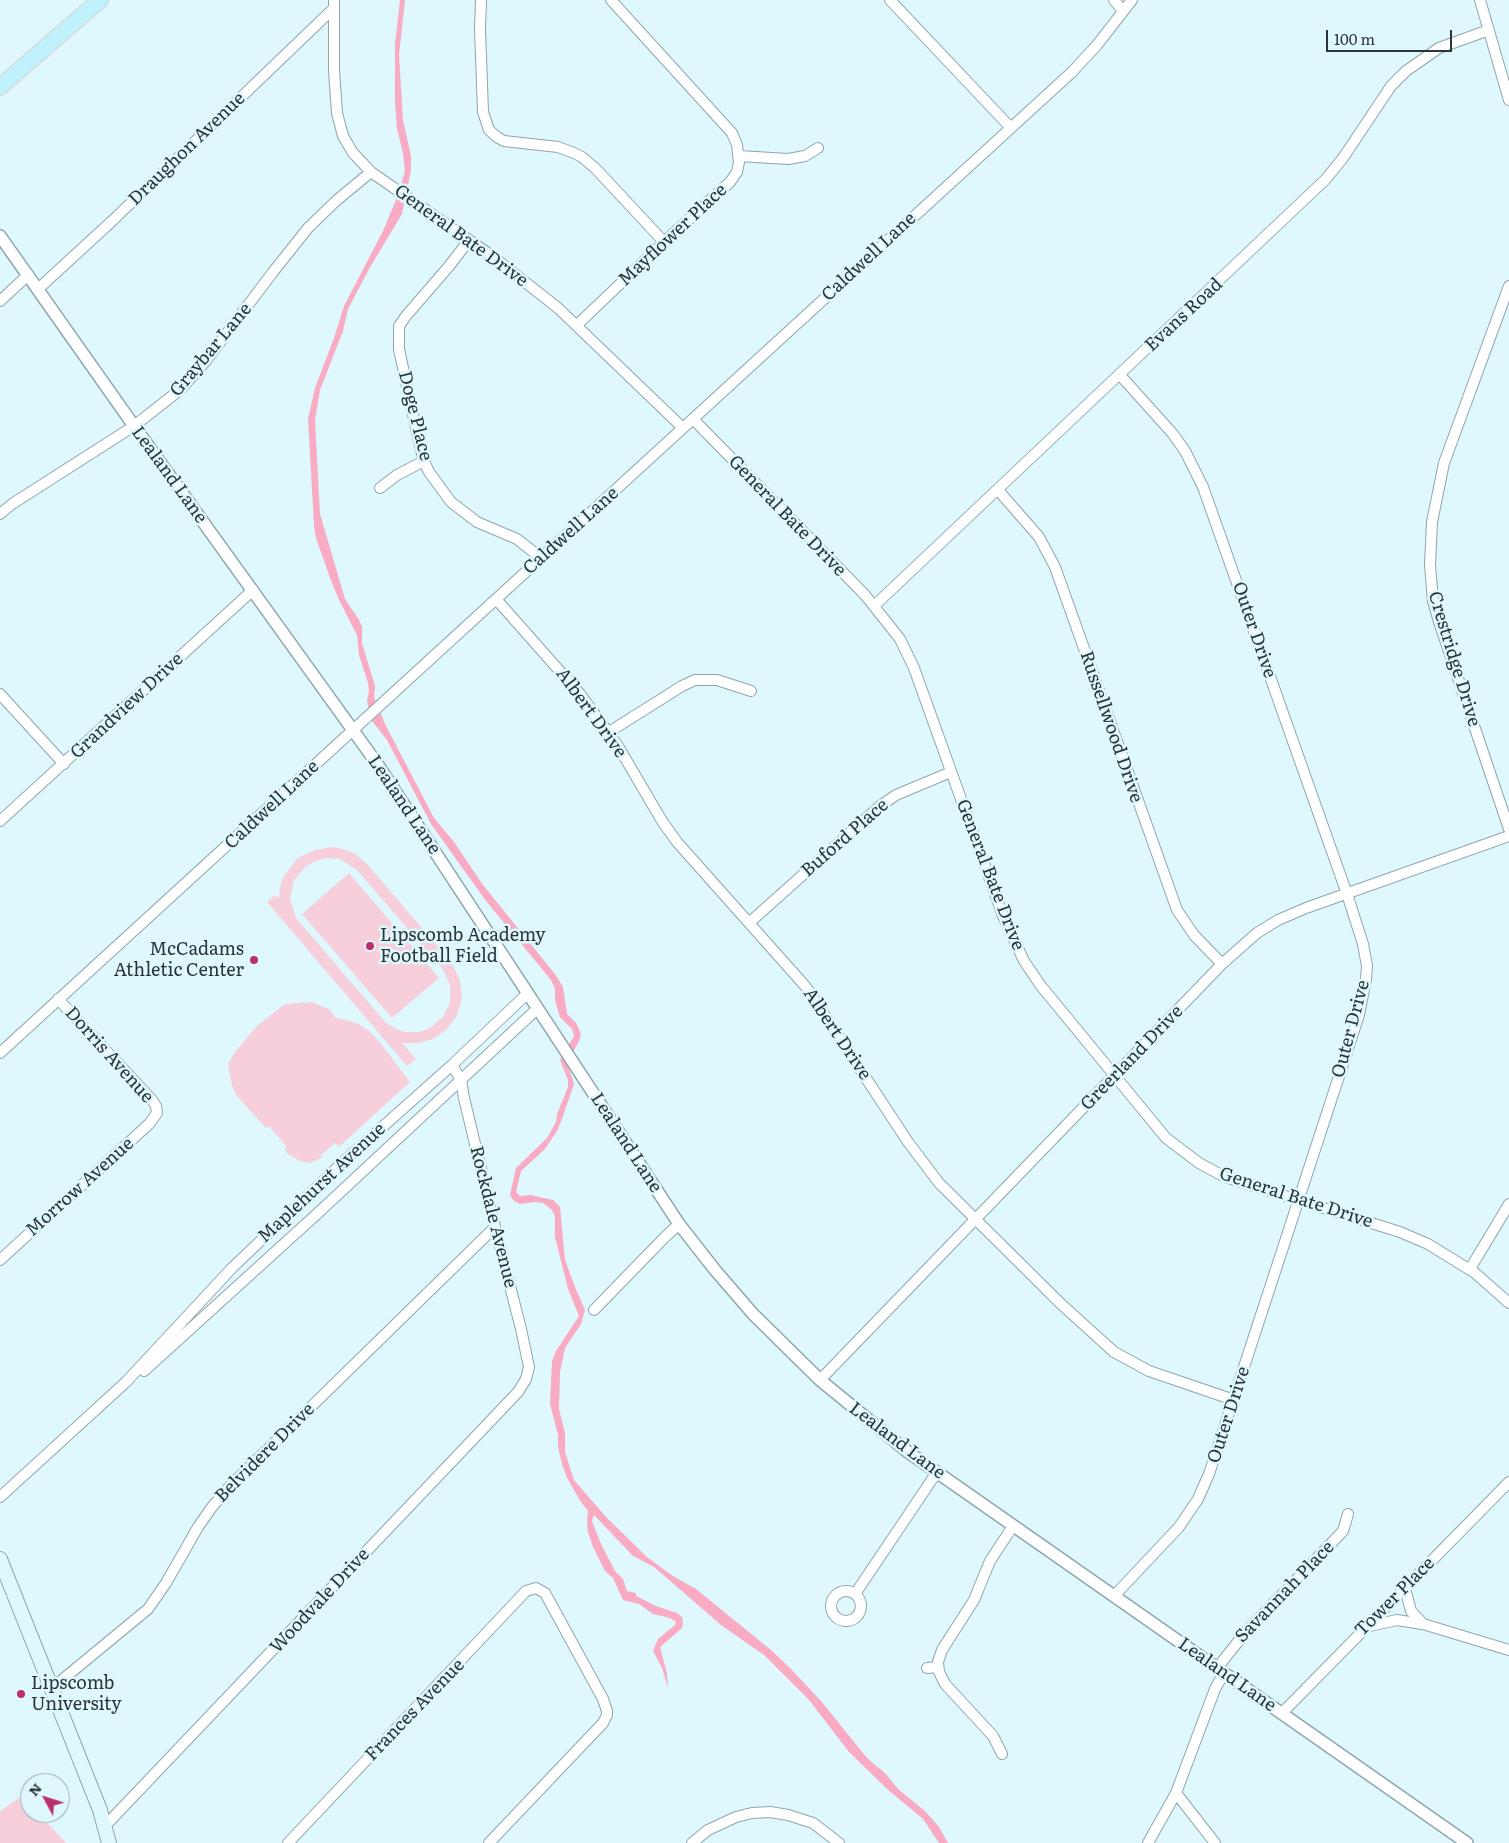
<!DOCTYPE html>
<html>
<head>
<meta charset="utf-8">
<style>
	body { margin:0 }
	#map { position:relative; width:1509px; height:1843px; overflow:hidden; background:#def8fd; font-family:Literata,serif }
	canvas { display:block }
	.north { position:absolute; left:20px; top:1773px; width:50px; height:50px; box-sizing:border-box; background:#def8fd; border:1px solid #96aaae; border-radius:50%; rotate:310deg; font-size:14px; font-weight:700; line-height:20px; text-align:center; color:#2b3537 }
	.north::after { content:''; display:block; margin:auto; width:18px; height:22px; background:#bb316c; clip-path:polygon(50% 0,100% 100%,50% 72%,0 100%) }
	.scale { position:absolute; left:1326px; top:30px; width:126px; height:22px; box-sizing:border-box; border:2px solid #2b3537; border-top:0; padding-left:6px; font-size:15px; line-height:18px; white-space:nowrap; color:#2b3537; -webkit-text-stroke:4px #def8fd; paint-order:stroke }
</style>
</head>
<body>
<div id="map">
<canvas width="1509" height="1843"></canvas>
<div class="north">N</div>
<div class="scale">100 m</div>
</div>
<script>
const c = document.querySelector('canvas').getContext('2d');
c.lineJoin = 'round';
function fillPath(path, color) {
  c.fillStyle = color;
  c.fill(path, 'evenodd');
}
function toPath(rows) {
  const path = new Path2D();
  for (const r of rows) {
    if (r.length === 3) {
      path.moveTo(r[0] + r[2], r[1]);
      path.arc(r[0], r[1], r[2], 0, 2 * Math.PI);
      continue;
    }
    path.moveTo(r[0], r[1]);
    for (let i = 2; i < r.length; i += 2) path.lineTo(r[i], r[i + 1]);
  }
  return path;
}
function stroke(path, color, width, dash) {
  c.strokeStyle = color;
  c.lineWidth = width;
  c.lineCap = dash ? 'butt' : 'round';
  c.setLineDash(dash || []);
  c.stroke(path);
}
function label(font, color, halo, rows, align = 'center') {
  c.font = font + ' Literata,serif';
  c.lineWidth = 5;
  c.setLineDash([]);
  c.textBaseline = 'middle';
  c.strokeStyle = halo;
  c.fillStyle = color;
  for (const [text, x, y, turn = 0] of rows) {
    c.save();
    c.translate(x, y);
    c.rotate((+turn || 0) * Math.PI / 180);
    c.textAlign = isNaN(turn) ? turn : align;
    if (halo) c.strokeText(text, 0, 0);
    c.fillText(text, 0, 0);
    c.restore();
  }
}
const green = toPath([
	[332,847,343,849,354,853,367,864,451,962,460,980,462,999,456,1017,446,1030,433,1039,418,1043,402,1043,416,1059,407,1066,267,902,275,895,279,899,280,887,284,876,298,858,315,850],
	[326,858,340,859,357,870,444,971,450,986,450,1002,444,1016,430,1028,419,1032,405,1032,396,1029,386,1023,296,918,290,898,294,880,305,867,313,862],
	[349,873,439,978,392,1018,302,914],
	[312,1002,329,1009,336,1018,357,1023,368,1030,379,1041,410,1082,339,1147,335,1143,321,1155,321,1158,311,1163,300,1161,288,1154,285,1150,287,1147,269,1126,266,1128,236,1095,232,1086,228,1064,235,1052,257,1026,285,1004],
	[22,1796,30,1805,30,1813,38,1813,66,1843,0,1843,0,1811]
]);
const water = toPath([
	[400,0,405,0,399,55,403,120,411,156,411,170,402,214,369,269,348,309,343,331,320,390,315,420,320,514,345,599,359,620,362,627,362,643,375,686,374,697,386,726,434,818,454,842,483,885,555,974,563,987,567,1014,576,1023,581,1034,579,1041,573,1052,568,1066,574,1084,562,1119,557,1131,545,1149,521,1171,516,1192,520,1196,530,1195,553,1200,560,1207,565,1260,575,1287,585,1310,581,1324,565,1348,560,1372,559,1409,565,1433,565,1452,574,1480,607,1518,647,1557,673,1576,696,1589,771,1650,790,1668,821,1701,867,1758,886,1774,898,1789,925,1811,939,1827,948,1843,939,1843,923,1819,887,1789,849,1752,809,1700,764,1655,721,1625,654,1567,633,1556,594,1515,592,1521,601,1544,615,1571,623,1579,627,1591,636,1593,636,1596,656,1606,677,1613,682,1617,683,1623,682,1628,660,1647,667,1674,668,1688,662,1668,653,1651,658,1639,675,1625,676,1622,670,1618,653,1614,639,1604,623,1600,613,1578,605,1571,593,1547,588,1532,587,1522,588,1511,581,1502,567,1478,562,1464,558,1447,558,1435,550,1404,552,1361,556,1351,579,1316,568,1289,555,1237,555,1216,552,1210,543,1203,535,1202,520,1204,514,1201,510,1195,516,1168,547,1138,556,1122,557,1114,568,1087,568,1080,560,1060,574,1036,572,1029,560,1017,555,1000,555,989,551,980,486,901,431,824,387,740,372,721,367,701,369,691,368,683,359,655,357,635,339,600,329,575,316,538,314,526,308,419,315,388,334,338,344,306,383,231,398,195,405,171,403,153,397,129,395,103,395,44]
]);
const minor = toPath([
	[334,0,334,71,337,113,343,136,353,153,371,172,492,256,558,308,683,428],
	[481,0,480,29,483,112,489,130,497,137,504,141,558,147,574,153,582,157,596,169,664,242],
	[890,0,1011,128],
	[1114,0,1123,11],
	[1480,0,1509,100],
	[739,156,788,159,805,156,818,148],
	[469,240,450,265,406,316,399,326,399,349,417,433,424,461,429,472,451,502,477,522,517,539,541,558],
	[1509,286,1444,463,1432,522,1430,565,1433,601,1439,622,1509,829],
	[38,289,111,222,334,8],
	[0,301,28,275],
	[577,325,664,242,730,182,737,172,739,162,737,145,732,133,611,0],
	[693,419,865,595,900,639,914,668,1003,916,1024,961,1041,986,1166,1138,1199,1163,1225,1177,1400,1232,1428,1244,1475,1273,1509,1303],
	[380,488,397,475,424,461],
	[998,490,1039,537,1055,567,1177,910,1194,935,1222,964],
	[0,514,12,504,134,426,181,389,205,362,273,272,308,228,337,200,371,172],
	[496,599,580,694,618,746,662,821,677,842,806,987,908,1142,939,1183,1060,1303,1114,1352,1149,1371,1234,1400],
	[874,606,1325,180,1343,158,1391,86,1406,71,1439,48,1489,30],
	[0,694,64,764],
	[609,732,682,686,695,680,717,680,751,691],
	[0,821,253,590],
	[750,922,880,806,896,795,951,772],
	[0,1053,1072,72,1097,45,1132,0],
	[0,1260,149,1124,157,1113,156,1106,152,1100,58,999],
	[1470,1269,1509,1204],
	[594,1310,665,1237,679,1224],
	[144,1371,318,1213,537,1009],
	[820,1380,1222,964,1257,933,1278,920,1306,908,1509,836],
	[0,1497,126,1382,232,1268,342,1163,452,1065,527,994],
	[1405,1588,1411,1611,1423,1624,1509,1650],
	[846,1606,15],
	[855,1594,937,1472],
	[1114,1596,1179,1527,1198,1499,1209,1474,1359,1015,1366,979,1367,966,1363,944,1347,894,1203,487,1185,451,1173,434,1120,375],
	[1365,1627,1397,1620,1422,1624],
	[927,1668,938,1667],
	[1217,1668,1245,1633,1343,1531,1348,1514],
	[51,1689,148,1609,166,1583,198,1527,212,1507,231,1485,495,1227],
	[1282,1713,1509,1482],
	[1002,1754,993,1736,945,1684,939,1672,938,1662,942,1650,974,1600,990,1561,1013,1526],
	[1176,1793,1215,1843],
	[105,1826,518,1392,526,1379,529,1367,521,1329,495,1227,464,1098,461,1080,452,1065],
	[288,1843,526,1591,536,1588,545,1593,603,1699,607,1711,607,1715,603,1723,489,1843],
	[692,1843,708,1830,736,1817,752,1813,770,1812,788,1815,813,1823,839,1843],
	[1148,1843,1176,1793,1215,1689,1224,1673]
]);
const tertiary = toPath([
	[0,236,134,426,378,765,679,1224,715,1270,753,1314,820,1380,908,1452,1467,1843]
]);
const secondary = toPath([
	[0,1559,100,1810,109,1843]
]);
const primary = toPath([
	[0,87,100,0]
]);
const markers = [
	[370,946,5,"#bb316c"],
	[254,960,5,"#bb316c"],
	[21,1694,5,"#bb316c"]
];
const streetNames = [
	["Draughon Avenue",187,149,-44],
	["Mayflower Place",673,235,-43],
	["General Bate Drive",461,236,36],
	["Caldwell Lane",869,257,-43],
	["Evans Road",1184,315,-43],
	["Graybar Lane",211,350,-50],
	["Doge Place",415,416,76],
	["Lealand Lane",169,475,54],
	["General Bate Drive",787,516,46],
	["Caldwell Lane",571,531,-42],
	["Outer Drive",1254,630,71],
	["Crestridge Drive",1454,659,73],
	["Grandview Drive",127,706,-43],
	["Albert Drive",591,713,54],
	["Russellwood Drive",1111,727,71],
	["Caldwell Lane",272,805,-43],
	["Lealand Lane",404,805,56],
	["Buford Place",845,838,-41],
	["General Bate Drive",990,875,69],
	["Outer Drive",1351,1029,-75],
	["Albert Drive",837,1034,56],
	["Dorris Avenue",109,1055,48],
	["Greerland Drive",1132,1058,-46],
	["Lealand Lane",626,1143,57],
	["Maplehurst Avenue",322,1183,-43],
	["Morrow Avenue",80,1187,-42],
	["General Bate Drive",1296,1198,18],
	["Rockdale Avenue",493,1217,76],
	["Outer Drive",1229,1415,-72],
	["Lealand Lane",897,1441,37],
	["Belvidere Drive",265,1453,-45],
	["Savannah Place",1285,1592,-46],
	["Tower Place",1395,1597,-45],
	["Woodvale Drive",320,1601,-47],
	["Lealand Lane",1227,1675,35],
	["Frances Avenue",415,1710,-46]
];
const poiNames = [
	["Lipscomb Academy",380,936],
	["Football Field",380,957],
	["McCadams",244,950,"right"],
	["Athletic Center",244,971,"right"],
	["Lipscomb",31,1684],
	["University",31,1705]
];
fillPath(green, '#f7cfda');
fillPath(water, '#f8abc3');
stroke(minor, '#8ea6ab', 12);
stroke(tertiary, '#8ea6ab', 14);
stroke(secondary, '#8ea6ab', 16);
stroke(primary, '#d9dbdb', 18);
stroke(minor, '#fff', 10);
stroke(tertiary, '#fff', 11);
stroke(secondary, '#def8fd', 14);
stroke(primary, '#bef1fb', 15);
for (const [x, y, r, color] of markers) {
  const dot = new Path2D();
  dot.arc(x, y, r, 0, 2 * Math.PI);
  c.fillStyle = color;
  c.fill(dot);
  stroke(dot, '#def8fd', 2);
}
label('18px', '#2b3537', '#def8fd', streetNames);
label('18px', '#2b3537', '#def8fd', poiNames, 'left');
</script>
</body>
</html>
